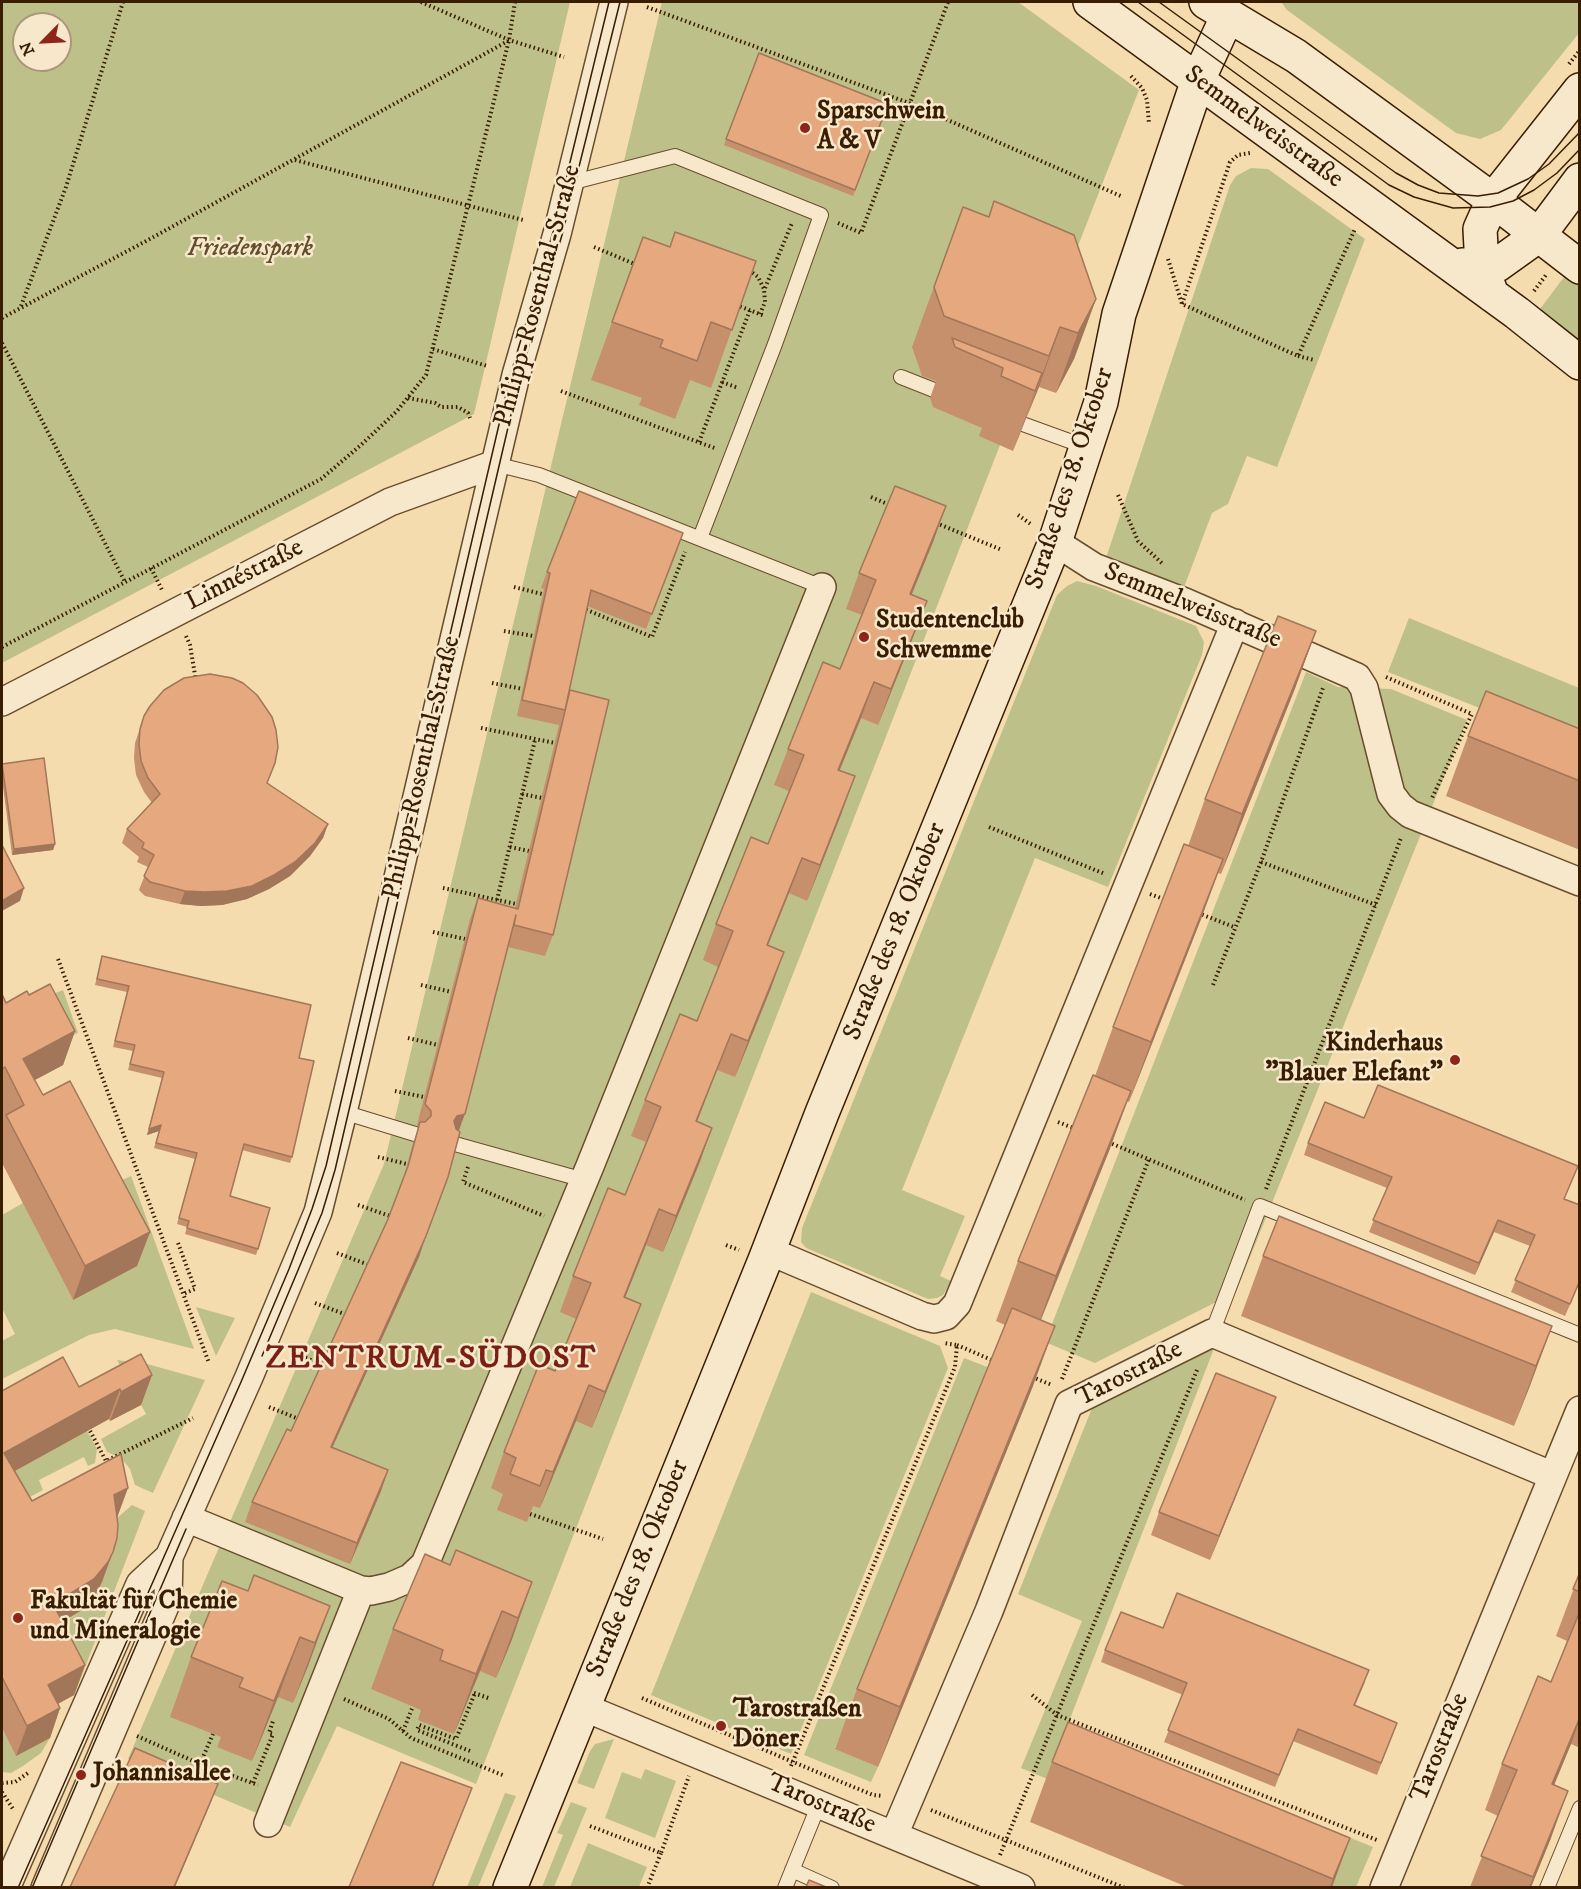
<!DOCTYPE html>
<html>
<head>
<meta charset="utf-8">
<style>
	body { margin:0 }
	#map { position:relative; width:1581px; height:1889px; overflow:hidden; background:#f5dcaf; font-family:"IM FELL DW Pica",serif }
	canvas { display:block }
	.frame { position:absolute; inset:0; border:3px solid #391d01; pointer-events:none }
	.north { position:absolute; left:12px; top:12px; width:60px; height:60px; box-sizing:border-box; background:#f8e8cb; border:2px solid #ac977a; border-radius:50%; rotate:246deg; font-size:16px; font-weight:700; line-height:24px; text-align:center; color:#391d01 }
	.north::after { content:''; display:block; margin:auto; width:21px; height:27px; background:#8f2418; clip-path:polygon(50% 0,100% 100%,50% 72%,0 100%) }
</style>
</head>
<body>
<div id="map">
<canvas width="1581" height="1889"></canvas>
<div class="frame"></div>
<div class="north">N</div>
</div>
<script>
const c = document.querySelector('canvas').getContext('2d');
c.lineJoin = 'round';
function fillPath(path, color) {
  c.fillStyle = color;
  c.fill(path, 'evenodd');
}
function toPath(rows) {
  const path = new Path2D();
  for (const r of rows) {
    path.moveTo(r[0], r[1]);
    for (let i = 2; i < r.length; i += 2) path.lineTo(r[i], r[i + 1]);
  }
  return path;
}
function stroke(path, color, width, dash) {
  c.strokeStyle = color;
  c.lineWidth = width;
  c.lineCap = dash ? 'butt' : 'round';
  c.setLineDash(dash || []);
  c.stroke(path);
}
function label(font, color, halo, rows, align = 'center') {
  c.font = font + ' "IM FELL DW Pica",serif';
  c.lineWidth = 5;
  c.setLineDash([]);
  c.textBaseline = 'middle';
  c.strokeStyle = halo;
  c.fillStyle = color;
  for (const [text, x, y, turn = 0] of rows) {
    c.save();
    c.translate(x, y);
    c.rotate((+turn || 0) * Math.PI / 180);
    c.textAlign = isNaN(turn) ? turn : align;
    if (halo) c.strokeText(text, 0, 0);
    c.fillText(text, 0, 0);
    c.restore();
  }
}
const green = toPath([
	[2,2,570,2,474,414,2,663],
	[24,24,60,24,60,60,24,60],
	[662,2,1018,2,1139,90,476,1784,337,1726,290,1827,128,1759,384,1164],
	[1281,2,1579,2,1579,33,1501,130,1480,139,1456,133,1287,10],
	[1251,168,1268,169,1365,239,1277,467,1247,456,1228,504,1212,513,1183,590,1106,558,1230,185,1236,176],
	[1567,273,1579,283,1579,346,1537,313],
	[1077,581,1096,586,1196,626,1204,642,1202,655,1108,887,1035,858,902,1190,965,1216,940,1276,951,1281,943,1295,937,1298,928,1299,806,1248,801,1242,802,1228,1057,595,1067,586],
	[1409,618,1579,688,1579,747,1388,672],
	[1306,672,1338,687,1391,689,1467,720,1236,1292,1095,1363,1045,1342],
	[63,990,78,1033,67,1038,51,995],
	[131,1176,194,1349,115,1329,89,1335,2,1379,2,1341,15,1334,2,1308,2,1215,23,1203,73,1300,98,1191],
	[811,1292,940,1346,948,1368,791,1754,651,1695],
	[196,1307,235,1318,216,1356],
	[1215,1346,1068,1724,1373,1847,1356,1887,1305,1887,1021,1768,1082,1621,1018,1594,1094,1403],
	[964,1358,990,1368,835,1748,878,1767,871,1782,804,1755],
	[117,1360,147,1364,205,1380,153,1493,135,1485,130,1469,121,1458,107,1452,101,1439,146,1414],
	[87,1431,97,1449,95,1463,88,1466,84,1457,39,1480,43,1490,28,1498,2,1478],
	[132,1505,145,1511,74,1696,27,1605,51,1592,66,1621,84,1609,97,1592,102,1582,102,1525,117,1518],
	[2,1728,16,1755,50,1738,41,1753,23,1766,11,1773,2,1772],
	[614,1739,594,1789,577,1783,590,1751,595,1744],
	[645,1769,676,1781,655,1838,605,1818,622,1772,641,1779],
	[505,1793,516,1796,478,1887,467,1887],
	[571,1802,587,1808,554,1887,542,1887,563,1835,557,1833],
	[588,1843,647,1867,639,1887,570,1887]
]);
const path = toPath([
	[421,2,509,40,564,57],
	[647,7,909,103,1123,197],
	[1569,64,1580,50],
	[1131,76,1142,88,1147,100,1149,124],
	[295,160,523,220],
	[838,223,861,233,948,2],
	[594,247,637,265],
	[1168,259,1182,304,1298,356,1355,229],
	[749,270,758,277,764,289,765,302,760,314],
	[765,288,792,223],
	[1534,291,1546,275],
	[1182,304,1230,162,1238,155,1250,153],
	[736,305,765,316],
	[21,306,66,187,123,2],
	[2,318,148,240,508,41],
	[2,343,125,582],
	[433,349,487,366],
	[1298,356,1314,360],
	[722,382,738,388],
	[561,391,717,449],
	[408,398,435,403,441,407,458,407,468,413,470,418],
	[699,442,750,310],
	[1118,495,1138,541,1164,565],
	[871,497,890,505],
	[1018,515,1032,525],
	[936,523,1002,550],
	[151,568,163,592],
	[514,587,546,595],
	[582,608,652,637,685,552],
	[504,631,534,636],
	[186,636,190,645,196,681],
	[2,647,321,479,361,445,397,411,426,375,509,40,515,2],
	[1386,677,1472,714,1432,798],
	[492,683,523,689],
	[481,728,555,743],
	[522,794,542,798],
	[989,827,1105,874],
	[510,847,529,851],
	[1261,862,1376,905],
	[443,888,516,904],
	[1150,894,1166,900],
	[497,900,535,740],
	[1198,913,1234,927],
	[433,932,465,939],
	[58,959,209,1363],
	[421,985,452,992],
	[1213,985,1261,862,1323,688],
	[408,1038,438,1045],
	[395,1091,424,1097],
	[1058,1122,1076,1129],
	[1108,1142,1245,1200],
	[378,1157,407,1164],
	[468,1167,463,1182,544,1216],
	[1266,1189,1401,838],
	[358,1205,390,1216],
	[178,1243,195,1289,183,1294],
	[726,1245,739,1250],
	[337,1253,369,1265],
	[315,1303,347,1315],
	[957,1345,994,1361],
	[293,1353,324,1365],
	[1032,1377,1052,1385],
	[1062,1379,1149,1159],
	[269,1407,299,1419],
	[88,1427,106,1461,193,1418],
	[530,1514,603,1539],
	[474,1693,491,1699],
	[1032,1695,1057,1715,1377,1840],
	[642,1698,793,1762,873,1795,883,1796],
	[344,1699,389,1719,411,1738,505,1776],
	[403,1731,413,1706],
	[137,1736,200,1764,258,1785],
	[470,1751,417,1730,419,1725,456,1739,475,1693],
	[200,1764,213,1734],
	[791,1766,955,1367,957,1345,944,1343],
	[2,1783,15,1782,28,1773],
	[253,1783,273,1734,269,1733,273,1721],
	[2,1792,13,1809],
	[931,1810,1125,1888],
	[590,1826,661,1853,689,1776],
	[1000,1855,1197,1370],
	[647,1888,661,1853]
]);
const lane = toPath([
	[570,183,675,156,821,215,775,344,700,538],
	[901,377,949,396],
	[1006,418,1086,447],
	[495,464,539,475,822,587],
	[343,1112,415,1134],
	[455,1144,584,1180],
	[1212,1333,1260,1206,1580,1335],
	[792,1870,832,1888],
	[785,1888,819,1804],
	[1547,1888,1580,1808]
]);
const street = toPath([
	[1055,542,1094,567,1185,602,1357,677,1364,688,1391,794,1400,806,1410,814,1580,882],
	[2,702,390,502,495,464],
	[769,1251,922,1316,934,1319,946,1316,957,1304,1235,623],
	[186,1518,361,1590,371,1591,389,1587,410,1578,425,1564,590,1166,822,587],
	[583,1707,1021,1888],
	[268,1823,361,1590],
	[894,1835,989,1611,1069,1404,1212,1333,1551,1475],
	[6,1888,140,1584,169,1557],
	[45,1888,168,1599,169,1557,249,1377,318,1212,343,1112,516,375,557,234,614,2],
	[1384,1888,1580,1410]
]);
const secondary = toPath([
	[1090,2,1517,313,1580,363],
	[1206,2,1296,56,1493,200,1580,267],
	[1462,265,1482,267,1497,265,1539,235,1580,180],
	[1492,295,1482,267,1480,229,1493,200,1580,90],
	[510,1888,765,1260,822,1113,1055,542,1101,402,1119,314,1198,80,1228,15]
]);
const tram = toPath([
	[1138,2,1389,185,1414,197,1453,208,1490,207,1513,201,1534,190,1557,173,1580,149],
	[1159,2,1396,173,1418,185,1439,193,1478,196,1498,193,1528,179,1549,164,1580,132],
	[262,1356,322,1213,335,1170,520,376,562,235,620,2],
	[18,1888,241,1382,289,1269,312,1209,326,1166,511,373,553,232,609,2],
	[32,1888,186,1529]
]);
const wall = toPath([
	[759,53,888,104,853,196,724,145],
	[963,207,1096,299,1074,359,1056,393,1039,387,1013,451,979,436,982,428,933,407,930,398,936,381,922,376,912,347],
	[643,237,670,247,756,261,711,388,690,380,675,419,639,405,642,398,591,380],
	[946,506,933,542,912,594,913,637,878,725,861,718,840,770,842,812,807,901,789,893,768,946,771,988,735,1077,717,1070,697,1122,712,1128,699,1164,663,1252,646,1245,625,1297,641,1304,627,1340,592,1428,576,1421,540,1508,533,1506,527,1522,497,1510,503,1494,491,1488,504,1452,555,1371,576,1319,560,1312,573,1276,625,1195,646,1142,631,1136,645,1100,697,1021,718,967,703,960,716,924,768,844,789,791,774,785,788,749,840,669,862,615,846,609,859,573],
	[678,549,646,629,587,606,567,698,570,690,553,935,545,956,508,947,459,1131,419,1257,332,1448,388,1470,381,1491,350,1564,245,1522,252,1502,291,1431,388,1219,402,1184,413,1143,419,1127,417,1125,470,919,478,898,515,908,559,725,517,716,544,589,541,588,547,572],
	[1316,631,1294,691,1221,874,1218,873,1201,919,1129,1102,1127,1101,1109,1151,1041,1320,1033,1386,878,1767,835,1749,857,1689,1005,1325,996,1321,1018,1261,1095,1076,1113,1027,1188,846,1205,799],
	[144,716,267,783,328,824,323,838,310,856,290,876,269,889,247,899,222,905,201,906,180,904,145,896,139,890,148,867,137,862,139,857,122,843,127,829,152,803,144,792,136,775,134,758,135,743],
	[1580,729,1580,850,1446,796,1468,736],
	[2,764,55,844,53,850,12,855,2,779],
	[102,956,299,1058,292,1157,290,1163,242,1150,230,1196,258,1249,256,1255,185,1234,187,1227,177,1224,195,1159,154,1148,159,1131,147,1135,162,1078,128,1070,133,1051,113,1047,127,992,95,985],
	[2,994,6,1003,29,995,75,1031,63,1065,35,1080,43,1095,150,1232,137,1266,73,1300,2,1163,2,1127,3,1122,2,1118],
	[1308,1143,1565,1199,1580,1205,1580,1282,1565,1316,1511,1292,1530,1246,1494,1232,1475,1275,1369,1232,1387,1188,1304,1155],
	[1263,1256,1552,1326,1514,1426,1241,1316],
	[152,1375,141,1405,110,1421,109,1419,15,1471,32,1501,117,1518,102,1582,97,1592,84,1609,62,1622,85,1665,74,1695,58,1704,60,1708,50,1738,16,1756,2,1728,2,1391,79,1387],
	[1267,1420,1210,1560,1151,1535,1159,1512],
	[450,1565,532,1582,511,1642,496,1678,480,1671,454,1734,418,1720,421,1710,371,1689,393,1629],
	[1580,1572,1580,1748,1571,1744,1554,1785,1551,1838,1531,1887,1470,1887,1498,1816,1485,1810,1502,1764,1551,1682,1567,1641,1556,1636],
	[248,1591,330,1606,308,1666,293,1703,278,1697,252,1761,217,1747,221,1737,170,1717,191,1657],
	[1163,1628,1365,1682,1355,1706,1397,1723,1377,1775,1293,1741,1275,1787,1164,1742,1183,1695,1101,1662,1105,1650],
	[1052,1762,1350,1838,1332,1887,1187,1887,1030,1822]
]);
const shadedWall = toPath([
	[1096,299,1074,359,1056,393,1078,333],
	[1060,327,1039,387,1027,416,1049,356],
	[1042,373,1020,433,1013,451,1035,391],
	[946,506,933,542,897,630,910,594],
	[927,601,913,637,878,725,891,689],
	[1316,631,1294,691,1221,874,1242,814],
	[874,682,861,718,825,805,838,770],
	[855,776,842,812,807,901,820,865],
	[328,824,323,838,310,856,290,876,269,889,247,899,222,905,201,906,180,904,185,891],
	[55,844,53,850,12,855,14,849],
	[802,858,789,893,753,981,767,945],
	[1223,859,1201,919,1129,1102,1151,1042],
	[24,888,20,901,2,911,2,901],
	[784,952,771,988,735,1077,748,1041],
	[75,1031,63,1065,16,1090,23,1059],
	[731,1034,717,1070,683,1157,696,1121],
	[1131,1091,1109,1151,1034,1336,1056,1276],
	[465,1114,457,1135,454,1121,457,1116],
	[161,1125,159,1131,147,1135,149,1129],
	[712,1128,699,1164,663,1252,676,1216],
	[659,1209,646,1245,611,1333,624,1297],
	[1498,1220,1494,1232,1475,1275,1479,1263],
	[150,1232,137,1266,73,1300,85,1266],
	[426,1236,419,1257,323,1468,331,1447],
	[641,1304,627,1340,592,1428,605,1392],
	[1055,1326,1033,1386,878,1767,900,1707],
	[1552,1326,1530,1386,1514,1426,1536,1366],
	[152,1375,141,1405,110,1421,121,1392],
	[589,1385,576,1421,540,1508,553,1472],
	[120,1389,109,1419,2,1478,4,1453],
	[1276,1397,1267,1420,1210,1560,1219,1536],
	[388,1470,381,1491,350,1564,357,1543],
	[128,1488,117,1518,114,1495],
	[113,1552,102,1582,97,1592,84,1609,42,1634,53,1604],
	[532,1582,511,1642,496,1678,518,1618],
	[330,1606,308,1666,293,1703,315,1643],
	[502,1611,480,1671,454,1734,476,1674],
	[300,1637,278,1697,252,1761,274,1701],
	[85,1665,74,1695,37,1715,48,1685],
	[60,1708,50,1738,16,1756,27,1726],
	[1580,1717,1580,1719,1571,1744,1535,1831,1552,1784],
	[218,1784,209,1807,175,1887,174,1887],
	[472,1788,433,1887,432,1887],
	[1568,1791,1551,1838,1531,1887,1529,1887],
	[1350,1838,1332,1887,1330,1887,1333,1879]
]);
const building = toPath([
	[759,53,888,104,855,190,726,139,759,53],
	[994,201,1074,235,1096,299,1078,333,1060,327,1049,356,944,316,934,287,963,207,989,217,994,201],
	[675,232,756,261,732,330,711,322,697,361,660,347,663,340,612,322,643,237,670,247,675,232],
	[952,338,1042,373,1035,391,1001,376,1003,368,955,347,952,338],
	[895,486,946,506,910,594,927,601,891,689,874,682,838,770,855,776,820,865,802,858,767,945,784,952,748,1041,731,1034,696,1121,712,1128,676,1216,659,1209,624,1297,641,1304,605,1392,589,1385,553,1472,546,1470,540,1486,510,1474,516,1458,504,1452,539,1364,555,1371,591,1283,573,1276,608,1188,625,1195,661,1107,645,1100,680,1014,697,1021,733,931,716,924,751,837,768,844,804,755,788,749,823,662,840,669,876,580,859,573,895,486],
	[579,491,683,533,652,614,591,590,565,710,522,700,550,573,547,572,579,491],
	[1278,616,1316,631,1242,814,1205,799,1278,616],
	[210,674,232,678,243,683,257,695,272,717,276,730,278,747,275,763,267,783,328,824,315,843,295,862,274,875,252,886,227,891,205,892,185,891,150,882,144,876,154,855,142,848,144,843,127,829,160,794,148,778,141,761,139,744,140,729,144,716,150,706,164,690,184,678,210,674],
	[570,690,609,700,553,935,514,925,516,915,465,1114,457,1116,454,1121,456,1129,460,1132,448,1177,426,1236,331,1447,388,1470,357,1543,252,1502,287,1429,291,1431,388,1219,408,1166,420,1122,425,1122,431,1116,431,1111,425,1104,478,898,518,909,570,690],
	[1486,691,1580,729,1580,781,1468,736,1486,691],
	[44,758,55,844,14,849,2,764,44,758],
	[1184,844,1223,859,1151,1042,1113,1027,1184,844],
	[2,845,24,888,2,901,2,845],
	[102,956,311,1005,299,1058,314,1061,292,1157,244,1144,230,1196,270,1208,258,1249,187,1228,189,1221,179,1218,197,1153,156,1143,161,1125,149,1129,164,1072,130,1064,135,1045,115,1041,129,986,97,979,102,956],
	[50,984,75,1031,23,1059,43,1095,70,1081,150,1232,85,1266,6,1115,24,1105,5,1067,2,1069,2,994,6,1003,27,991,29,995,50,984],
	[1093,1075,1131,1091,1056,1276,1018,1261,1093,1075],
	[1378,1085,1578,1166,1564,1199,1580,1205,1580,1280,1570,1304,1515,1280,1535,1235,1498,1220,1479,1263,1373,1220,1392,1177,1308,1143,1325,1102,1364,1118,1378,1085],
	[1279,1216,1552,1326,1536,1366,1263,1256,1279,1216],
	[1012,1308,1055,1326,900,1707,857,1689,1012,1308],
	[141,1354,152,1375,121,1392,120,1389,4,1453,32,1501,121,1454,128,1488,114,1495,118,1525,117,1538,113,1552,108,1562,94,1579,53,1604,85,1665,48,1685,60,1708,27,1726,2,1677,2,1391,63,1357,79,1387,141,1354],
	[1216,1373,1276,1397,1219,1536,1159,1512,1216,1373],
	[456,1550,532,1582,518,1618,502,1611,476,1674,440,1660,443,1650,393,1629,425,1554,450,1565,456,1550],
	[1580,1572,1580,1592,1573,1589,1580,1572],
	[254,1575,330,1606,315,1643,300,1637,274,1701,239,1687,243,1678,191,1657,222,1581,248,1591,254,1575],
	[1177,1593,1369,1670,1354,1705,1397,1723,1381,1763,1298,1729,1279,1775,1168,1730,1187,1683,1105,1650,1121,1612,1163,1628,1177,1593],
	[1580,1611,1580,1717,1552,1784,1568,1791,1533,1877,1481,1856,1517,1770,1502,1764,1538,1676,1551,1682,1580,1611],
	[1068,1722,1350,1838,1333,1879,1052,1762,1068,1722],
	[135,1748,218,1784,174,1887,70,1887,135,1748],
	[401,1762,472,1788,432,1887,349,1887,401,1762],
	[809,1880,826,1887,806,1887,809,1880]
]);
const markers = [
	[805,128,6,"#8f2418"],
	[864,637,6,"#8f2418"],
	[1455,1060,6,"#8f2418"],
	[18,1618,6,"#8f2418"],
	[721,1726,6,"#8f2418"],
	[81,1775,6,"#8f2418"]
];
const poiNames = [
	["Sparschwein",817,113],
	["A & V",817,143],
	["Studentenclub",876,622],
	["Schwemme",876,652],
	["Kinderhaus",1443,1045,"right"],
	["\"Blauer Elefant\"",1443,1075,"right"],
	["Fakultät für Chemie",30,1603],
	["und Mineralogie",30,1633],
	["Tarostraßen",733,1711],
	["Döner",733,1741],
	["Johannisallee",93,1775]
];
const streetNames = [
	["Semmelweisstraße",1263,128,36],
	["Philipp-Rosenthal-Straße",539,296,-75],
	["Straße des 18. Oktober",1071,479,-72],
	["Linnéstraße",245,576,-27],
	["Semmelweisstraße",1192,607,22],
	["Philipp-Rosenthal-Straße",423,768,-77],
	["Straße des 18. Oktober",896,932,-68],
	["Tarostraße",1130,1375,-27],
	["Straße des 18. Oktober",639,1569,-68],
	["Tarostraße",1441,1748,-68],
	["Tarostraße",821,1805,23]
];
const parkNames = [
	["Friedenspark",250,250]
];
const districtNames = [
	["ZENTRUM-SÜDOST",431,1360]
];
fillPath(green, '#bec089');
stroke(lane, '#684d2c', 16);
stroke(street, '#684d2c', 30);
stroke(secondary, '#391d01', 36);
stroke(path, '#391d01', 4, [1.5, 3]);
stroke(lane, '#f8e8cb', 14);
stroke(street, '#f8e8cb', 27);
stroke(secondary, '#f8e8cb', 33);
stroke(tram, '#391d01', 1.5);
fillPath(wall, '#c6906d');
fillPath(shadedWall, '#a17659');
fillPath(building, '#e6a87f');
stroke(building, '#a17659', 1.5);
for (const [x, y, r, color] of markers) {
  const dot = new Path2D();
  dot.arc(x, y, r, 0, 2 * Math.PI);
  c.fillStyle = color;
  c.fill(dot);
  stroke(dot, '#f8e8cb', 2);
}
label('bold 26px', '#391d01', '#f8e8cb', poiNames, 'left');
label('26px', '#391d01', '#f8e8cb', streetNames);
label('italic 26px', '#614e2a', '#f8e8cb', parkNames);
c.letterSpacing = '1.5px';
label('bold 32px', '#7a1f14', '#f8e8cb', districtNames);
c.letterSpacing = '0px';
</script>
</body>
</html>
